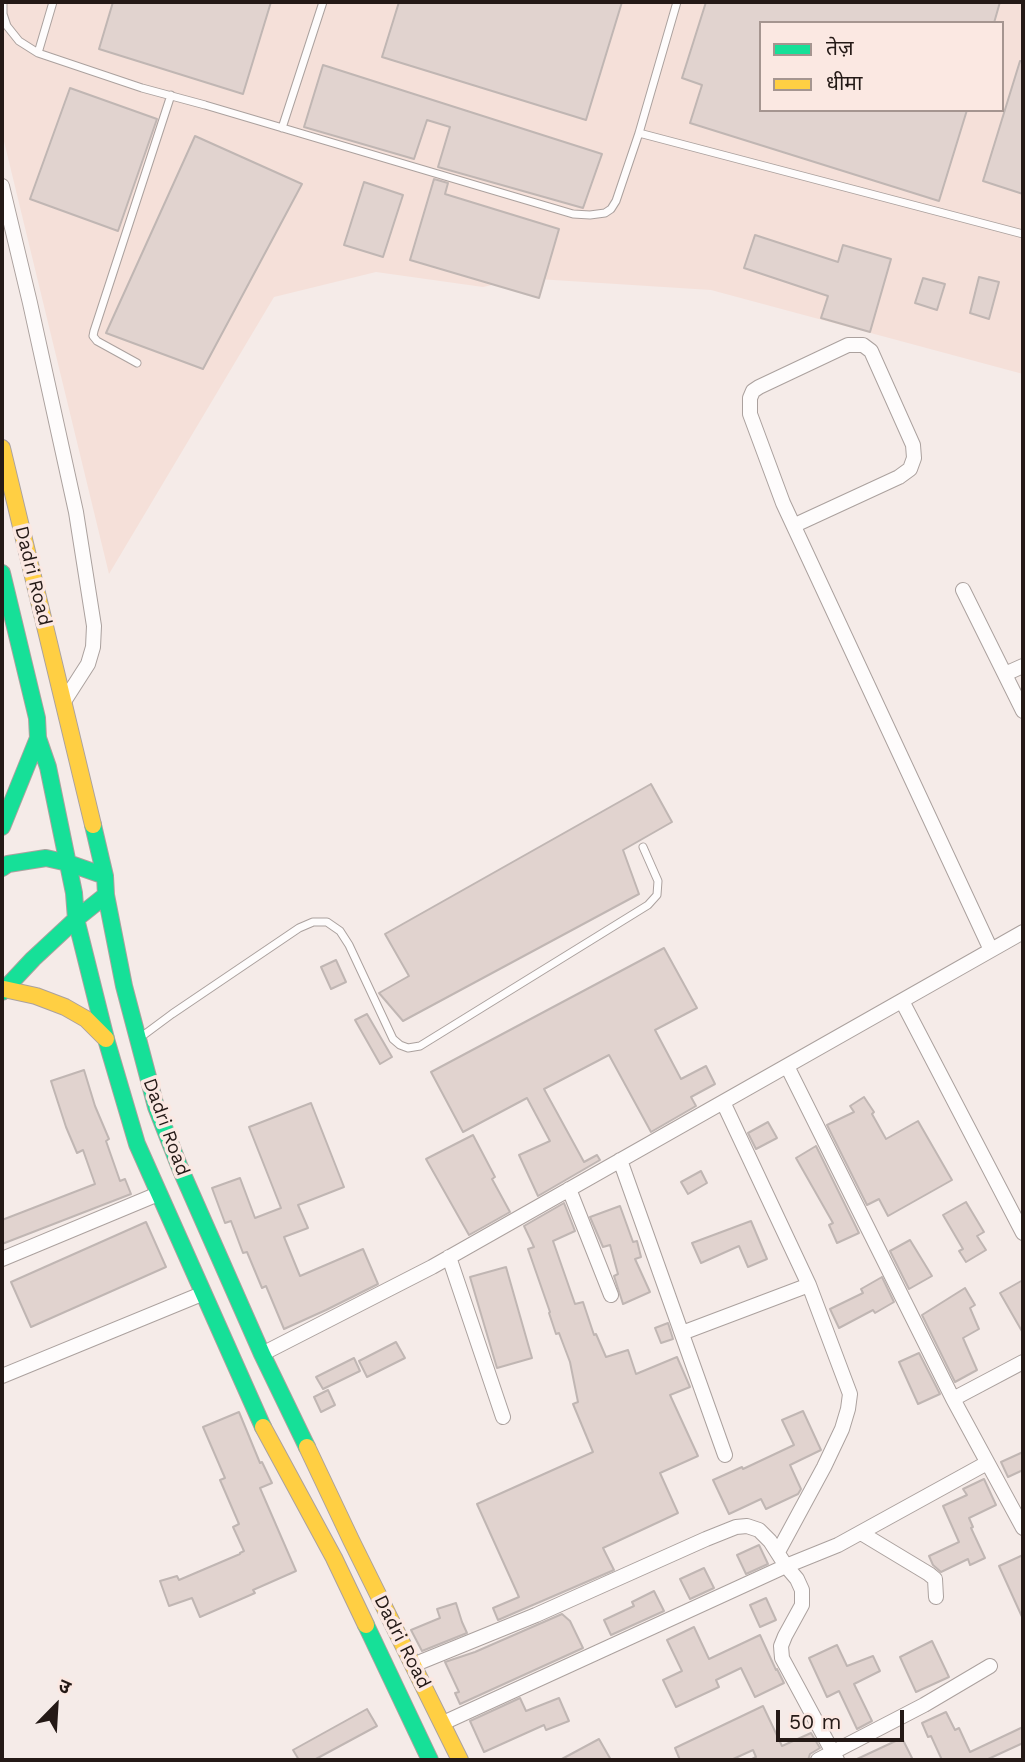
<!DOCTYPE html>
<html>
<head>
<meta charset="utf-8">
<style>
	body { margin:0 }
	#map { position:relative; width:1025px; height:1762px; overflow:hidden; background:#f5ebe8; font-family:"Work Sans","Noto Sans Devanagari",sans-serif }
	canvas { display:block }
	.frame { position:absolute; inset:0; border:4px solid #241916; pointer-events:none }
	.legend { position:absolute; left:759px; top:21px; width:245px; height:91px; box-sizing:border-box; background:#fbe8e2; border:2px solid #a59590; margin:0; padding:9px 12px; list-style:none; font-size:21px; color:#241916 }
	.legend li { display:flex; align-items:center; gap:14px; height:35px }
	.legend b { width:35px; border:2px solid #a59590 }
	.north { position:absolute; left:21px; top:1671px; width:70px; height:70px; -webkit-text-stroke:5px #fbe8e2; paint-order:stroke; rotate:24deg; font-size:19px; font-weight:700; line-height:28px; text-align:center; color:#241916 }
	.north::after { content:''; display:block; margin:auto; width:24px; height:32px; background:#241916; clip-path:polygon(50% 0,100% 100%,50% 72%,0 100%) }
	.scale { position:absolute; left:776px; top:1710px; width:128px; height:32px; box-sizing:border-box; border:4px solid #241916; border-top:0; padding-left:9px; font-size:21px; line-height:24px; white-space:nowrap; color:#241916; -webkit-text-stroke:5px #fbe8e2; paint-order:stroke }
</style>
</head>
<body>
<div id="map">
<canvas width="1025" height="1762"></canvas>
<div class="frame"></div>
<ul class="legend">
<li><b style="height:9px;background:#16e098"></b>तेज़</li>
<li><b style="height:9px;background:#ffcf43"></b>धीमा</li>
</ul>
<div class="north">उ</div>
<div class="scale">50 m</div>
</div>
<script>
const c = document.querySelector('canvas').getContext('2d');
c.lineJoin = 'round';
function fillPath(path, color) {
  c.fillStyle = color;
  c.fill(path, 'evenodd');
}
function toPath(rows) {
  const path = new Path2D();
  for (const r of rows) {
    path.moveTo(r[0], r[1]);
    for (let i = 2; i < r.length; i += 2) path.lineTo(r[i], r[i + 1]);
  }
  return path;
}
function stroke(path, color, width, dash) {
  c.strokeStyle = color;
  c.lineWidth = width;
  c.lineCap = dash ? 'butt' : 'round';
  c.setLineDash(dash || []);
  c.stroke(path);
}
function label(font, color, halo, rows, align = 'center') {
  c.font = font + ' "Work Sans",sans-serif';
  c.lineWidth = 7;
  c.setLineDash([]);
  c.textBaseline = 'middle';
  c.strokeStyle = halo;
  c.fillStyle = color;
  for (const [text, x, y, turn = 0] of rows) {
    c.save();
    c.translate(x, y);
    c.rotate((+turn || 0) * Math.PI / 180);
    c.textAlign = isNaN(turn) ? turn : align;
    if (halo) c.strokeText(text, 0, 0);
    c.fillText(text, 0, 0);
    c.restore();
  }
}
const built = toPath([
	[2,2,1023,2,1023,374,711,290,522,278,483,287,376,272,274,297,109,574,2,133],
	[761,23,1002,23,1002,110,761,110]
]);
const building = toPath([
	[113,2,271,2,243,94,99,49,113,2],
	[399,2,622,2,586,120,382,57,399,2],
	[706,2,1000,2,994,23,761,23,761,110,967,110,939,201,690,123,702,85,682,78,706,2],
	[1020,61,1023,61,1023,194,983,181,1020,61],
	[323,65,602,154,583,208,438,167,450,127,427,120,414,159,304,127,323,65],
	[70,88,157,119,118,231,30,199,70,88],
	[195,136,302,184,203,369,106,333,195,136],
	[434,179,448,183,445,194,559,229,539,298,410,260,434,179],
	[364,182,403,195,383,257,344,245,364,182],
	[755,235,838,262,843,245,891,259,870,332,821,318,828,296,744,268,755,235],
	[979,277,999,282,989,319,970,313,979,277],
	[923,278,945,284,937,310,915,303,923,278],
	[651,784,672,822,623,850,639,894,403,1021,379,993,409,976,385,934,651,784],
	[664,948,697,1008,655,1030,681,1079,706,1066,715,1084,691,1097,696,1106,651,1132,609,1055,544,1089,584,1162,597,1155,600,1160,538,1196,519,1155,550,1141,527,1098,463,1132,431,1072,664,948],
	[336,960,346,982,331,989,321,967,336,960],
	[367,1014,392,1057,380,1064,355,1020,367,1014],
	[84,1070,95,1106,109,1139,106,1141,120,1181,125,1179,131,1194,2,1244,2,1220,95,1184,83,1150,77,1153,66,1127,51,1081,84,1070],
	[864,1097,874,1112,872,1114,886,1139,918,1121,952,1180,888,1216,879,1199,867,1205,827,1125,854,1112,850,1106,864,1097],
	[311,1103,344,1187,298,1205,308,1228,284,1237,300,1276,363,1249,378,1284,326,1310,284,1329,266,1286,262,1288,247,1252,243,1253,231,1221,225,1223,212,1188,240,1178,255,1218,281,1208,249,1127,311,1103],
	[768,1122,777,1138,756,1149,748,1133,768,1122],
	[473,1135,495,1177,492,1179,510,1212,469,1235,426,1159,473,1135],
	[816,1146,859,1233,837,1243,829,1225,833,1223,796,1158,816,1146],
	[701,1171,707,1183,688,1194,681,1182,701,1171],
	[966,1202,984,1232,977,1236,986,1250,966,1262,959,1251,963,1249,943,1215,966,1202],
	[564,1203,575,1231,553,1241,575,1304,583,1302,594,1335,596,1334,606,1357,628,1350,636,1374,677,1357,690,1387,670,1395,698,1456,660,1473,678,1513,603,1548,614,1570,498,1620,493,1608,519,1597,477,1504,593,1452,573,1404,578,1402,570,1362,559,1333,556,1334,549,1313,550,1312,528,1249,534,1247,524,1226,564,1203],
	[620,1206,633,1242,637,1241,641,1257,635,1259,650,1292,623,1304,614,1276,618,1274,610,1245,603,1247,590,1217,620,1206],
	[751,1221,767,1259,748,1267,739,1246,701,1263,692,1243,751,1221],
	[146,1222,166,1267,31,1327,11,1282,146,1222],
	[910,1240,932,1276,909,1289,890,1251,910,1240],
	[506,1267,532,1358,497,1368,470,1277,506,1267],
	[882,1277,894,1302,875,1313,873,1310,839,1328,830,1309,863,1293,861,1289,882,1277],
	[1023,1280,1023,1333,1000,1293,1023,1280],
	[965,1288,975,1305,970,1308,979,1329,963,1338,977,1370,955,1382,922,1315,965,1288],
	[668,1323,673,1339,661,1343,655,1328,668,1323],
	[396,1342,405,1358,367,1377,359,1361,396,1342],
	[919,1353,940,1394,918,1404,899,1362,919,1353],
	[354,1358,360,1371,323,1389,316,1377,354,1358],
	[328,1390,335,1405,321,1412,314,1397,328,1390],
	[803,1411,821,1450,790,1465,801,1489,798,1494,766,1509,761,1499,729,1514,713,1480,742,1467,743,1469,794,1445,782,1420,803,1411],
	[239,1412,260,1463,262,1462,272,1483,260,1488,296,1571,253,1590,255,1593,200,1617,192,1598,169,1606,160,1581,177,1576,179,1580,240,1554,240,1553,244,1551,233,1527,239,1524,220,1480,225,1478,203,1427,239,1412],
	[1023,1452,1023,1470,1008,1477,1001,1462,1023,1452],
	[984,1479,996,1505,969,1518,973,1527,971,1528,985,1558,970,1565,968,1559,941,1572,933,1565,929,1556,959,1542,943,1506,967,1495,963,1489,984,1479],
	[759,1545,768,1564,746,1574,737,1555,759,1545],
	[1023,1555,1023,1619,999,1566,1023,1555],
	[704,1568,714,1588,690,1599,680,1579,704,1568],
	[654,1591,664,1611,611,1635,604,1620,634,1606,632,1602,654,1591],
	[766,1598,776,1620,760,1627,750,1605,766,1598],
	[456,1603,462,1622,467,1633,422,1651,411,1630,440,1618,437,1609,456,1603],
	[562,1614,570,1621,583,1648,460,1704,455,1693,459,1692,445,1662,475,1652,562,1614],
	[694,1627,709,1659,760,1635,776,1670,777,1669,784,1683,755,1697,741,1668,716,1680,719,1687,676,1707,663,1680,682,1671,667,1640,694,1627],
	[932,1641,949,1677,916,1692,900,1657,932,1641],
	[837,1645,847,1666,873,1656,880,1671,854,1684,872,1721,857,1729,839,1691,827,1697,809,1658,837,1645],
	[520,1698,526,1711,559,1698,569,1721,546,1730,544,1725,484,1752,470,1721,520,1698],
	[763,1706,782,1746,811,1733,820,1748,810,1754,808,1760,750,1760,756,1757,753,1750,731,1760,680,1760,675,1748,763,1706],
	[367,1709,377,1726,314,1760,299,1760,293,1750,367,1709],
	[946,1712,955,1730,959,1728,970,1752,1023,1727,1023,1743,986,1760,942,1760,931,1736,928,1737,922,1723,946,1712],
	[902,1738,913,1760,855,1760,902,1738],
	[599,1739,611,1760,560,1760,599,1739]
]);
const lane = toPath([
	[3,2,3,14,7,26,19,41,38,53,142,88,205,105,573,214,590,215,605,213,611,209,616,201,639,133,677,2],
	[38,53,53,2],
	[282,128,323,2],
	[639,133,1023,234],
	[137,363,97,341,93,336,94,331,171,95],
	[141,1037,172,1014,299,928,313,922,327,922,340,931,349,945,393,1039,400,1045,408,1048,420,1046,648,905,657,895,658,881,643,847]
]);
const street = toPath([
	[2,186,30,303,76,512,94,626,93,647,88,664,63,703],
	[795,525,899,477,910,469,914,458,913,445,871,351,863,345,848,345,759,387,753,391,750,398,750,414,783,503,991,950],
	[963,590,1023,711],
	[1005,674,1023,666],
	[902,1001,1023,1233],
	[787,1066,953,1399,1023,1528],
	[723,1102,809,1285,850,1394,848,1409,842,1429,824,1467,778,1552],
	[620,1160,725,1455],
	[569,1189,611,1295],
	[449,1257,503,1417],
	[2,1259,158,1194],
	[682,1333,809,1285],
	[262,1354,432,1267,1023,932],
	[2,1376,204,1293],
	[953,1399,1023,1362],
	[861,1533,929,1574,935,1579,936,1597],
	[413,1665,536,1615,706,1539,736,1527,747,1526,759,1530,770,1541,786,1566,797,1579,802,1590,802,1605,785,1636,781,1646,782,1658,837,1760],
	[443,1723,786,1566,838,1545,987,1463],
	[818,1760,924,1705,990,1666]
]);
const fast = toPath([
	[2,573,37,718,38,738,2,827],
	[38,738,48,767,74,893,76,919,106,1039,137,1144,263,1427],
	[93,825,105,876,106,895,124,986,156,1107,180,1168,262,1354,307,1447],
	[2,868,8,864,46,858,68,863,105,876],
	[2,992,33,959,76,919,106,895],
	[366,1625,430,1760]
]);
const slow = toPath([
	[2,448,93,825],
	[4,989,36,996,65,1007,86,1019,106,1039],
	[263,1427,334,1558,366,1625],
	[307,1447,351,1540,460,1760]
]);
const streetNames = [
	["Dadri Road",33,576,76],
	["Dadri Road",166,1127,70],
	["Dadri Road",402,1642,63]
];
fillPath(built, '#f5e0d9');
fillPath(building, '#e1d3cf');
stroke(building, '#c0b6b3', 2);
stroke(lane, '#aba19e', 9);
stroke(street, '#aba19e', 16);
stroke(fast, '#aba19e', 18);
stroke(slow, '#aba19e', 18);
stroke(lane, '#fefcfc', 7);
stroke(street, '#fefcfc', 14);
stroke(fast, '#16e098', 16);
stroke(slow, '#ffcf43', 16);
label('19px', '#241916', '#fbe8e2', streetNames);
</script>
</body>
</html>
